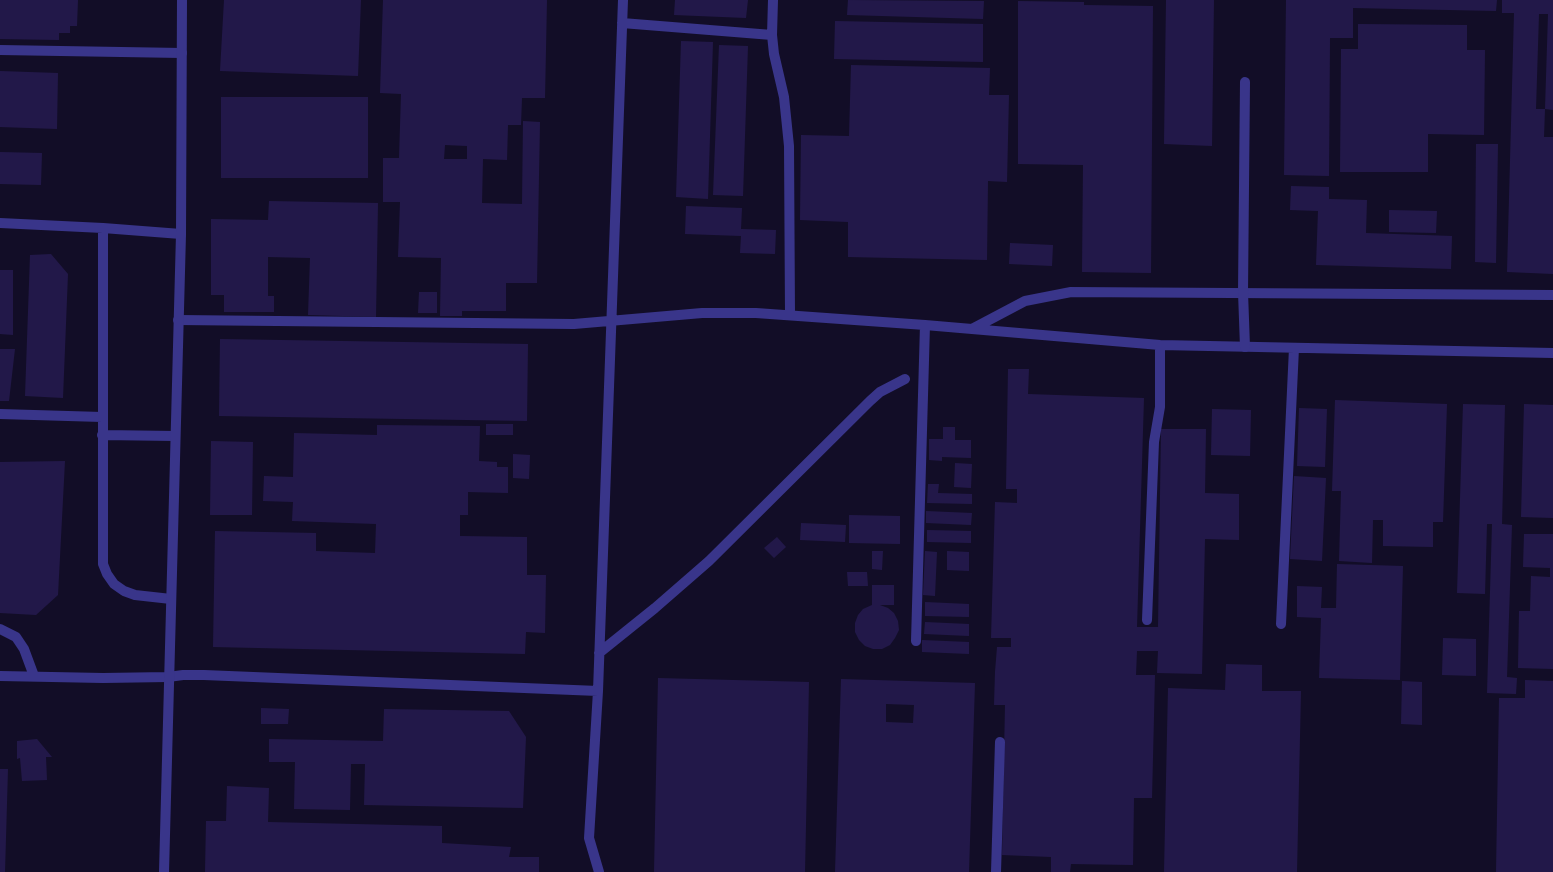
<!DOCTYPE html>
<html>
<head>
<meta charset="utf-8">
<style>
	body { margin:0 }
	canvas { display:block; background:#120d27 }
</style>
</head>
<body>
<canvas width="1553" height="872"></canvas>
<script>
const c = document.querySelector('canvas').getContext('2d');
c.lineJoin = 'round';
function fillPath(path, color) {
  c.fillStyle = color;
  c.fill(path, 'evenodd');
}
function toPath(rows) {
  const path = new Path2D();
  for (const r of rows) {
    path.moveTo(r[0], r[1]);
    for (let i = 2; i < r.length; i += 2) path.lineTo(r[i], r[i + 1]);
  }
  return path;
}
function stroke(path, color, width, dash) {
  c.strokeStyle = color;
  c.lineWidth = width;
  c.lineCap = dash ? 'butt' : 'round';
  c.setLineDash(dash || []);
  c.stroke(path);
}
const building = toPath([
	[0,0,78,0,77,26,70,26,70,33,59,33,59,40,0,39],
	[224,0,361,0,358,76,220,71],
	[383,0,547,0,545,98,522,98,521,125,508,125,507,160,483,159,482,203,522,204,523,121,540,122,537,283,506,283,506,311,462,311,462,316,440,316,441,258,398,257,400,202,383,202,383,158,399,158,401,94,380,93],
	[445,145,467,146,467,159,444,159],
	[675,0,748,0,746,18,674,15],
	[848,0,984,1,983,19,847,15],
	[1166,0,1214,0,1212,146,1164,144],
	[1286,0,1497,0,1496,11,1353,8,1353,38,1330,38,1329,176,1284,175],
	[1502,0,1553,0,1553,110,1545,109,1548,14,1539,14,1536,109,1545,109,1544,137,1553,137,1553,274,1507,272,1514,13,1502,13],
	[1018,1,1084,2,1084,5,1153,6,1151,273,1082,272,1083,165,1018,164],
	[835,21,983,24,983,62,834,59],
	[1358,24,1467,25,1467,50,1485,50,1484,135,1428,134,1428,172,1340,172,1341,49,1358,49],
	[681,41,713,42,708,199,676,197],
	[719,45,748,46,743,196,713,195],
	[851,65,990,68,989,95,1009,95,1007,182,988,181,987,260,848,257,848,222,800,220,801,135,849,136],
	[0,71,58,73,57,129,0,127],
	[221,97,368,97,368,178,221,178],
	[1476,144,1498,144,1496,263,1475,262],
	[0,152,42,153,41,185,0,184],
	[1291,186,1329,187,1329,199,1367,200,1366,233,1452,236,1451,269,1316,265,1318,211,1290,210],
	[269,201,378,203,376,317,308,315,310,258,268,257,268,296,274,296,274,312,224,312,224,295,211,295,211,219,268,220],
	[686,206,742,208,741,229,776,230,775,254,740,253,741,236,685,234],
	[1389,210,1437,211,1436,233,1389,232],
	[1010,243,1053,245,1052,266,1009,264],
	[51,254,68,274,63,398,25,396,30,255],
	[0,270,13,270,13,335,0,334],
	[419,292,437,292,437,313,418,313],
	[220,339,528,344,527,421,219,416],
	[0,349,15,349,9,401,0,401],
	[1008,369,1029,369,1028,394,1144,398,1137,627,1158,627,1161,429,1206,429,1205,493,1239,494,1239,540,1205,539,1202,674,1157,673,1158,651,1137,651,1136,675,1155,675,1152,798,1134,798,1133,865,1071,864,1070,872,1051,872,1051,857,1002,855,1005,705,994,705,995,672,997,647,1011,647,1011,638,991,638,995,502,1017,503,1017,489,1006,489],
	[1335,400,1447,404,1443,522,1433,522,1433,547,1383,546,1383,520,1373,520,1372,563,1339,561,1341,491,1332,491],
	[1463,404,1505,405,1502,524,1512,525,1507,677,1517,678,1516,694,1487,693,1492,524,1487,524,1485,594,1457,593],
	[1524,404,1553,405,1553,518,1521,517],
	[1299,408,1327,409,1325,467,1297,466],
	[1212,409,1251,410,1250,456,1211,455],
	[486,424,513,424,513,435,486,435],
	[377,425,480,426,479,461,497,462,497,467,508,467,508,493,468,492,468,515,460,515,460,536,527,537,527,575,546,575,545,633,526,632,525,654,213,647,215,531,316,533,316,551,375,553,376,524,292,521,293,502,263,501,264,476,293,477,294,433,377,435],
	[943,427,955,427,955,440,971,440,971,458,942,457,942,461,929,460,929,439,943,439],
	[211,441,253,442,252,515,210,515],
	[513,454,530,455,529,479,513,478],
	[65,461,58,595,36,615,0,613,0,462],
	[955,463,972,464,971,488,954,487],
	[1294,476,1326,478,1322,561,1290,559],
	[928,484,939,484,938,493,972,494,972,504,927,503],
	[926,511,972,513,971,525,926,523],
	[849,515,900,516,900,544,849,543],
	[801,523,846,525,845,542,800,540],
	[927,530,971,531,971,543,927,542],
	[1524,534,1553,534,1553,669,1518,668,1519,611,1530,611,1531,576,1550,577,1550,568,1523,567],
	[777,537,786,547,774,558,764,548],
	[872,551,883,551,882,570,872,569],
	[925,551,937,552,935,596,923,595],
	[947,551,969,552,969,571,947,570],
	[1337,564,1403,566,1400,680,1319,678,1321,618,1297,617,1297,586,1322,587,1321,608,1336,608],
	[847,572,867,572,868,586,848,586],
	[872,585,894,585,894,605,880,605,888,608,894,613,898,621,899,630,895,638,890,645,882,649,873,649,865,646,859,640,855,632,855,623,858,615,863,609,872,605],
	[925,602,969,604,969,617,925,616],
	[925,622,969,624,969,636,924,634],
	[1443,638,1476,639,1476,676,1442,675],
	[922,640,969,642,969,654,922,652],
	[1226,664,1262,665,1262,691,1301,691,1297,872,1164,872,1168,688,1225,690],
	[658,678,809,682,805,872,654,872],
	[841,679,975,683,969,872,835,872],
	[886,704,914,705,913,723,886,722],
	[1525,680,1553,681,1553,872,1496,872,1499,698,1525,698],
	[1402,681,1422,682,1422,725,1401,724],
	[261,708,289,709,288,724,261,724],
	[384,709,509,711,526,737,523,808,364,805,365,764,351,764,350,810,294,809,295,762,269,762,269,739,383,741],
	[37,739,52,757,46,757,47,780,22,781,20,758,17,759,17,741],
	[0,769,8,769,5,872,0,872],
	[227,786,269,788,268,822,442,826,442,843,511,847,509,857,539,857,539,872,205,872,206,821,226,821]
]);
const service = toPath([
	[773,0,772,35,774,54,784,97,789,146,790,315],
	[622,23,772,35],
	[0,50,182,53],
	[0,223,103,228,181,234],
	[103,228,103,564,107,574,114,584,124,591,135,595,171,599],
	[178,320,574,324,702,313,756,313,925,325,1160,345,1553,353],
	[972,329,1025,301,1071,292,1553,295],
	[0,414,102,417],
	[102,435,175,436],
	[1147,620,1154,442,1160,407,1160,345],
	[1281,624,1294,348],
	[0,629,16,637,24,649,34,676],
	[916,641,925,325],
	[599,653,655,608,709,561,870,401,880,392,905,379],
	[0,676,103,678,168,677,183,675,204,675,598,691],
	[599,872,589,838,598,691,623,0],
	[996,872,1000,742]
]);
const minor = toPath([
	[1245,347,1243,292,1245,82],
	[164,872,181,234,182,0]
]);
fillPath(building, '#221849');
stroke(service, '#39358a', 10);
stroke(minor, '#39358a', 10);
</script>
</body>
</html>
